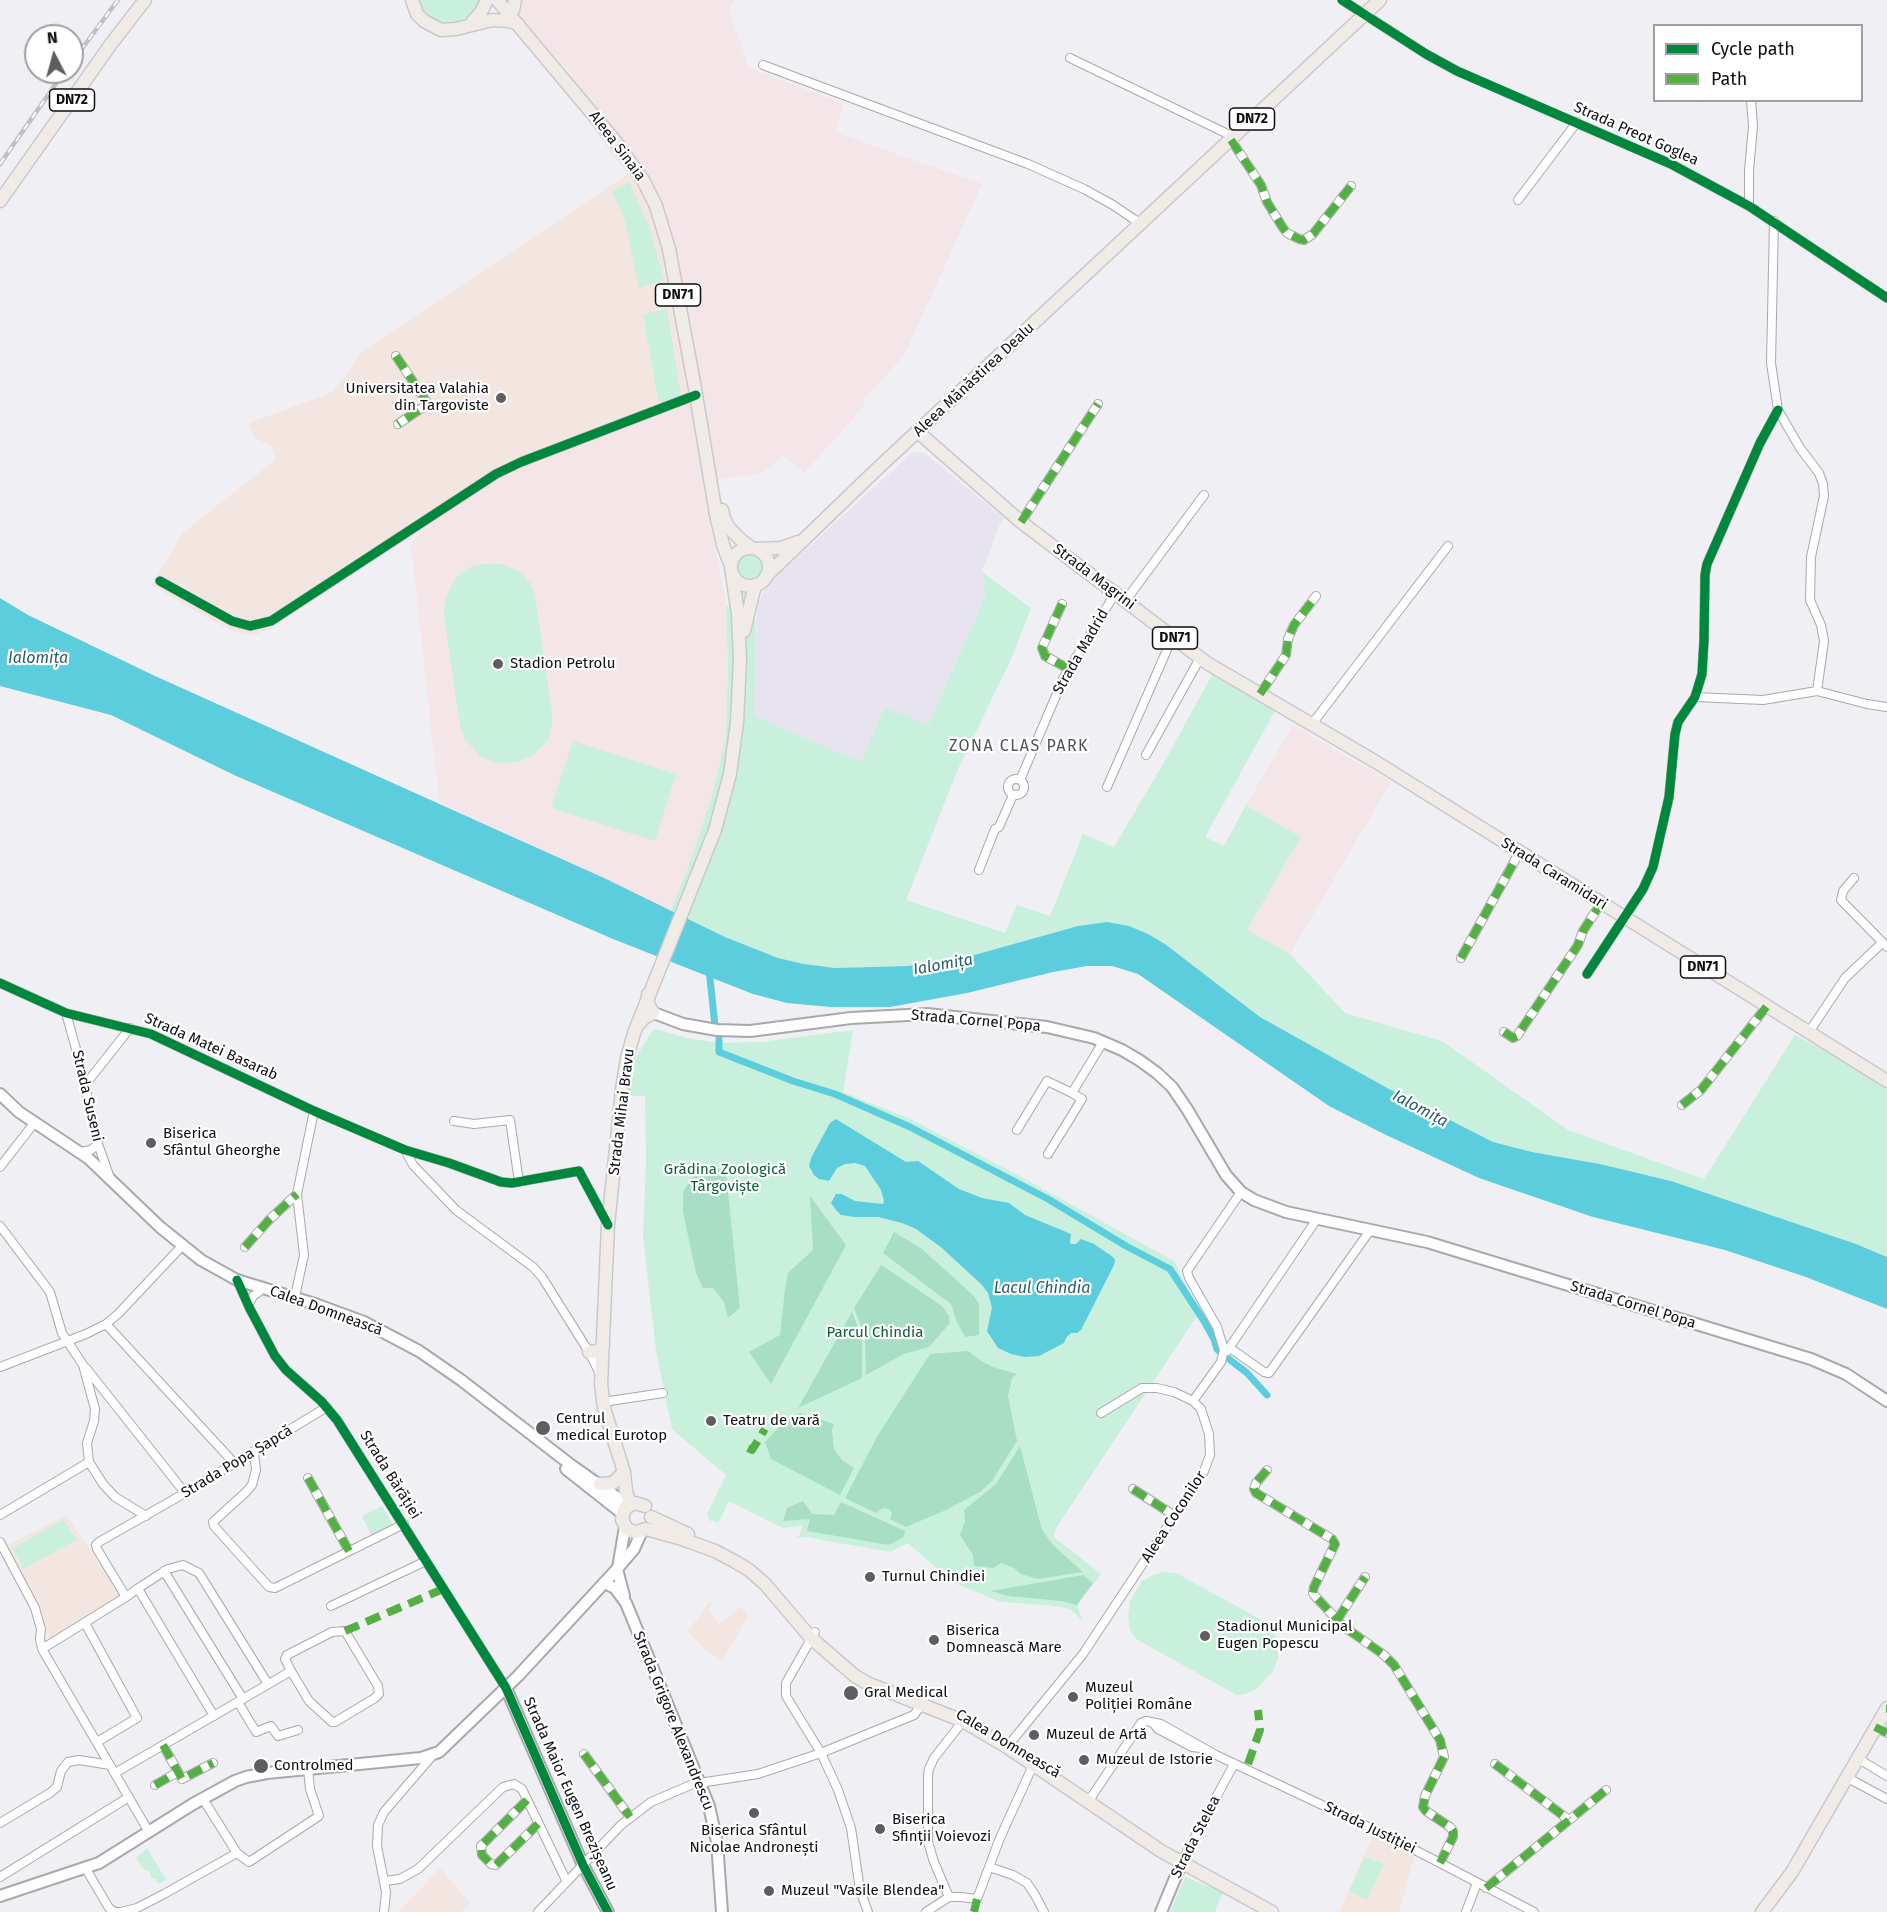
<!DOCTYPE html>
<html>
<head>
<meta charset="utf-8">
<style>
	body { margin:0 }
	#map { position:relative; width:1887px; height:1912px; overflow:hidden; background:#f0eff4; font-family:"Fira Sans",sans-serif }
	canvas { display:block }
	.legend { position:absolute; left:1653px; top:24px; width:210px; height:78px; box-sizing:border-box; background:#fff; border:2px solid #9f9fa0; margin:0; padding:8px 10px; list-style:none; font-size:18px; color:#0f0e12 }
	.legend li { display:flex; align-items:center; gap:12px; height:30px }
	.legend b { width:30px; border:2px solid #9f9fa0 }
	.north { position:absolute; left:24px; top:24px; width:60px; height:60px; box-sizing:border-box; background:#fff; border:2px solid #9f9fa0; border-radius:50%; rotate:354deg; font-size:16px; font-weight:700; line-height:24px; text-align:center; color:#0f0e12 }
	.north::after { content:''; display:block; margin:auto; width:21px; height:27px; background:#5e5d61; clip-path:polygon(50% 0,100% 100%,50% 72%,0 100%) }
</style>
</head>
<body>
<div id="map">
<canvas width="1887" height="1912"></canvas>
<ul class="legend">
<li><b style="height:8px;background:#00873e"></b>Cycle path</li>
<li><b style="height:8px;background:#54b044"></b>Path</li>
</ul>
<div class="north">N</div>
</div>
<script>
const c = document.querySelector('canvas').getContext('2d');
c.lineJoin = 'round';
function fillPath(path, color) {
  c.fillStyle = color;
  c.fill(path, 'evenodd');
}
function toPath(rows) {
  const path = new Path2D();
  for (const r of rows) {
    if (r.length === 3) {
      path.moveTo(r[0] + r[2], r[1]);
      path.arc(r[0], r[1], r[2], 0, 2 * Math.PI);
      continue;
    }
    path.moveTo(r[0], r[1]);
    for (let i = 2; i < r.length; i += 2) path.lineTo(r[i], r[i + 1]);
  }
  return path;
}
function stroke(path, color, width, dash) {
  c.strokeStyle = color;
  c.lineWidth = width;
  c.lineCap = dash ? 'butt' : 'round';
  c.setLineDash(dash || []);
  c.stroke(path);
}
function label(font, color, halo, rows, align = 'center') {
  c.font = font + ' "Fira Sans",sans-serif';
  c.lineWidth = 4.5;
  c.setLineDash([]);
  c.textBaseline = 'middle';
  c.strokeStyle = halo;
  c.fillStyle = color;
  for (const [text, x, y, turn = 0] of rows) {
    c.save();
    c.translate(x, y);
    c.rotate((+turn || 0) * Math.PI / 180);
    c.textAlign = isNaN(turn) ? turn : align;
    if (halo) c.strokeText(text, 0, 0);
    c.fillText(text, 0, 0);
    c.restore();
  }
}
const built = toPath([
	[919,452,926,454,1004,518,1000,524,982,572,985,597,928,725,861,762,754,716,757,606,764,590,770,582,912,453]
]);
const industrial = toPath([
	[521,0,735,0,729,10,749,68,844,104,835,132,982,184,904,356,865,397,864,406,858,413,804,473,783,455,774,465,757,474,726,478,703,485,726,605,728,666,726,736,713,792,689,865,671,910,439,802,411,544,437,517,634,183,563,87,575,78,519,16],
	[1293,725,1391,782,1290,954,1247,930,1301,837,1246,805]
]);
const education = toPath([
	[632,171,651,206,661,238,668,274,688,405,510,476,488,486,270,629,253,635,238,633,216,623,152,585,183,533,276,459,272,447,254,437,249,423,333,392,361,352],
	[66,1515,103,1569,107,1571,121,1594,49,1639,44,1619,6,1546],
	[710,1602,713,1603,708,1610,720,1624,740,1606,748,1616,723,1660,706,1651,688,1631],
	[1373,1835,1415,1855,1399,1912,1339,1912],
	[440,1868,470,1903,461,1912,399,1912]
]);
const green = toPath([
	[420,0,483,0,473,14,459,22,451,23,435,20,426,15,421,8],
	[629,182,650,228,664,280,639,288,625,221,612,191],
	[667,308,681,397,663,403,658,400,643,315],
	[750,567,14],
	[489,564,500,564,512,568,522,574,530,583,535,595,552,713,552,724,549,737,542,747,532,756,520,761,507,763,493,762,481,757,464,738,460,725,444,616,446,597,456,578,465,570,475,565],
	[982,572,1031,608,1013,655,958,769,906,900,1005,933,1017,905,1050,916,1083,834,1114,847,1166,759,1213,673,1275,711,1205,837,1224,846,1246,805,1301,837,1247,930,1290,954,1345,1013,1442,1041,1568,1130,1704,1179,1795,1035,1887,1084,1887,1257,1856,1244,1671,1181,1600,1164,1532,1152,1493,1142,1389,1089,1260,1017,1165,944,1107,922,1078,926,967,957,908,966,835,968,804,964,778,958,725,937,671,910,689,865,713,792,726,736,728,666,726,605,739,612,738,589,748,592,745,615,756,622,754,716,861,762,885,707,928,725,985,597],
	[573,741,676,774,655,841,551,808],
	[657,1029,686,1038,719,1043,761,1042,853,1030,843,1092,910,1119,1014,1173,1174,1261,1199,1313,1056,1528,1054,1537,1101,1574,1077,1605,1083,1621,1070,1609,1056,1606,1001,1602,952,1582,908,1543,890,1552,806,1537,796,1537,800,1535,802,1526,783,1528,729,1501,718,1523,712,1520,709,1522,710,1519,708,1517,707,1514,726,1475,672,1429,656,1351,643,1236,646,1161,645,1096,628,1096,636,1057,653,1030],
	[382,1506,394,1526,372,1536,362,1516],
	[63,1520,77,1540,23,1569,13,1548],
	[1164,1572,1176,1573,1267,1623,1275,1632,1278,1645,1278,1658,1273,1671,1257,1689,1245,1694,1237,1695,1136,1639,1130,1629,1128,1617,1130,1601,1142,1581,1153,1575],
	[147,1848,166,1880,159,1884,155,1879,152,1879,148,1870,144,1870,136,1858],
	[1365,1857,1384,1864,1367,1900,1349,1891],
	[1185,1877,1223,1892,1215,1911,1216,1912,1170,1912]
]);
const forest = toPath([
	[718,1168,726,1173,740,1308,728,1318,724,1302,713,1288,703,1288,696,1273,683,1212,683,1192,691,1178,705,1170],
	[810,1196,846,1245,771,1384,749,1352,780,1335,785,1289,788,1273,813,1250],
	[894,1232,922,1249,974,1296,979,1304,979,1335,965,1337,957,1322,951,1304,883,1253],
	[881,1265,942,1306,949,1316,950,1323,929,1347,904,1354,866,1375,865,1336,854,1308],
	[852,1312,862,1338,862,1378,798,1408],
	[968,1351,981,1361,993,1367,1017,1374,1012,1378,1008,1396,1017,1441,992,1481,980,1492,946,1510,906,1527,890,1519,892,1513,889,1509,883,1508,876,1513,845,1498,878,1435,930,1354],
	[800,1413,834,1424,832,1430,834,1449,842,1460,854,1468,840,1495,771,1459,765,1442,785,1421],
	[1020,1446,1042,1530,1053,1545,1083,1572,1038,1579,1021,1574,1014,1568,1001,1563,993,1568,974,1566,973,1555,960,1535,965,1521,964,1510,996,1484],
	[803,1501,812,1514,834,1515,841,1502,905,1531,904,1537,889,1545,807,1531,810,1519,783,1521,787,1508],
	[1083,1575,1093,1583,1077,1605,1061,1601,1008,1596,991,1591]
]);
const water = toPath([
	[0,598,28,615,155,676,604,878,725,937,778,958,804,964,835,968,908,966,967,957,1078,926,1107,922,1129,926,1148,934,1165,944,1260,1017,1389,1089,1493,1142,1532,1152,1600,1164,1671,1181,1856,1244,1887,1257,1887,1309,1806,1277,1725,1250,1593,1217,1479,1178,1386,1135,1329,1106,1138,974,1112,966,1087,966,1053,972,967,993,890,1007,830,1007,787,1003,753,994,613,939,234,775,111,715,0,686],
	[836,1119,906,1162,918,1161,959,1189,982,1198,1009,1203,1025,1215,1071,1234,1070,1242,1071,1244,1076,1244,1081,1239,1094,1244,1113,1257,1115,1260,1114,1265,1081,1330,1077,1333,1071,1333,1066,1338,1064,1343,1039,1356,1025,1357,1011,1354,998,1348,987,1331,992,1308,988,1293,982,1285,942,1248,916,1229,902,1223,878,1217,855,1217,841,1215,836,1210,831,1203,836,1194,842,1194,855,1201,883,1204,884,1201,881,1190,865,1166,855,1163,845,1164,837,1168,829,1181,819,1179,814,1175,809,1166,811,1158,830,1123]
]);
const canal = toPath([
	[709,969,715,1026],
	[719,1039,719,1052,793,1081,835,1094,910,1127,1048,1199,1126,1246,1170,1269,1204,1321,1214,1339,1217,1349,1220,1352],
	[1229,1359,1247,1373,1267,1395]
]);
const minor = toPath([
	[1342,0,1426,54,1457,71,1671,164,1749,206,1887,298],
	[1070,58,1234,137],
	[763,65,1028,164,1084,189,1113,205,1141,224],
	[1231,140,1261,185,1267,202,1283,228,1287,233,1299,239,1304,240,1313,234,1351,186],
	[1518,200,1577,122],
	[1749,206,1749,171,1753,126,1751,100],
	[1774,221,1771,363,1778,410,1800,448,1819,473,1823,484,1824,496,1811,557,1810,600,1821,625,1824,641,1817,691],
	[396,356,428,404,398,424],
	[1021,522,1098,404],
	[160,581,232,621,250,626,271,621,496,474,521,462,696,395],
	[1126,600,1204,495],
	[1062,604,1042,648,1045,656,1069,669],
	[1260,694,1286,655,1288,639,1294,625,1316,596],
	[1695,697,1763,700,1817,691,1867,704,1887,707],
	[1312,724,1448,546],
	[1146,755,1200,658],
	[1016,787,8],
	[1020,780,1064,677,1116,592],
	[1107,787,1173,636],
	[979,870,995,829,999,827,1013,795],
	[1854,878,1843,891,1841,900,1887,947],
	[1461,958,1519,853],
	[1587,974,1643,889,1653,867,1669,797,1675,734,1678,722,1695,697,1702,674,1704,640,1705,575,1707,564,1760,443,1778,410],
	[0,983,66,1013,151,1034,314,1111,405,1150,449,1163,501,1182,512,1183,579,1171,607,1223],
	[66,1013,81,1067,98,1144,110,1178],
	[1504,1032,1513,1038,1517,1036,1578,945,1583,931,1601,903],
	[1809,1032,1845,978,1882,943],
	[85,1085,130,1028],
	[1682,1105,1701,1090,1767,1006],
	[454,1121,474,1124,510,1120,519,1182],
	[1017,1130,1047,1081,1072,1093,1103,1042],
	[405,1150,413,1165,456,1210,533,1267,542,1277,589,1352,600,1374],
	[80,1152,91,1150,98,1144],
	[1048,1154,1082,1099,1072,1093],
	[0,1167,35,1122],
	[0,1226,50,1292,62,1333,83,1365,95,1409,94,1421,87,1443,89,1462,103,1484,115,1497,146,1516],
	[245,1247,269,1220,297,1194],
	[237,1280,250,1309,275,1356,286,1370,321,1401,337,1420,506,1688],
	[294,1301,304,1255,297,1194,314,1111],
	[248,1305,253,1296,259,1292],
	[106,1324,235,1464],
	[1230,1348,1264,1372,1269,1373,1371,1229],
	[1227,1351,1317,1219],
	[0,1367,86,1334,106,1324,118,1314,182,1246],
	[86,1368,185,1493],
	[1193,1401,1221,1362,1224,1350,1217,1327,1189,1278,1187,1271,1241,1192],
	[603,1402,663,1393],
	[254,1453,256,1470,252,1485,246,1492,213,1522,214,1526,269,1587,275,1588,404,1524],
	[1267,1470,1256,1483,1254,1489,1256,1493,1332,1539,1335,1544,1314,1587,1313,1593,1315,1596,1343,1626,1384,1655,1394,1665,1440,1740,1444,1757,1425,1796,1423,1807,1426,1811,1450,1827,1453,1831,1453,1837,1440,1863],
	[308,1478,349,1551],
	[1133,1489,1175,1516],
	[0,1515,89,1462],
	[0,1542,35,1608,41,1629,40,1639,42,1649,149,1832],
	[164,1571,243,1699],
	[137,1589,168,1569,183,1565,199,1573,268,1684],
	[126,1597,137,1589,140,1592,214,1716],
	[331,1606,426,1561],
	[1337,1620,1365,1577],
	[85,1623,137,1718,97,1742],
	[815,1632,786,1683,786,1696,821,1753,838,1790,851,1828,860,1890,868,1912],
	[42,1649,126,1597,97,1549,96,1545,99,1542,185,1493,327,1407],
	[1085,1651,1204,1471,1210,1455,1209,1434,1201,1409,1193,1401,1174,1392,1157,1388,1142,1388,1101,1413],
	[238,1702,256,1732,271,1726,278,1736,298,1730],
	[1153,1723,1158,1729,1192,1747,1201,1748],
	[1875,1727,1887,1733],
	[163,1745,182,1779,213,1763],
	[1007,1747,1083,1654],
	[584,1754,630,1817],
	[1857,1758,1887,1776],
	[1495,1764,1569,1820],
	[115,1773,291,1671,309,1701,332,1722,335,1722,375,1698,379,1694,378,1686,345,1631,332,1632,287,1655,285,1659,291,1671],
	[1846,1777,1887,1799],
	[155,1785,178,1772],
	[203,1799,237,1853,249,1862,319,1816,310,1789,308,1769],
	[527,1800,481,1846,482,1855,491,1864,496,1865,538,1824],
	[1088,1802,1141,1723,1146,1721,1161,1724,1216,1755,1390,1837,1534,1912],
	[0,1823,50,1793,57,1787,61,1771,68,1762,79,1760,110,1765],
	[1183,1859,1234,1764],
	[989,1867,1013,1875,1027,1883,1035,1895,1044,1912],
	[86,1869,109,1908,115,1912,121,1912],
	[0,1877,129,1797],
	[385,1881,400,1879,418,1869,503,1787,514,1784,522,1789,567,1882],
	[1486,1888,1606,1790],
	[949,1897,934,1862,928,1842,928,1775,929,1769,934,1758,963,1721],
	[121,1912,137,1908,164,1894,237,1853],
	[384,1912,386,1892,377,1846,378,1825,384,1812,433,1755],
	[538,1912,621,1825,651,1802,693,1784,758,1774,821,1753,914,1715,924,1701],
	[926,1912,949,1897,961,1897,977,1899,1000,1838,1035,1761],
	[1466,1912,1477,1883]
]);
const tertiary = toPath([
	[617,1569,624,1596],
	[604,1583,615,1588,626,1603,709,1806,717,1842,722,1912],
	[506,1688,583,1865,608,1912],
	[1161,1912,1183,1859]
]);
const secondary = toPath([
	[646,1010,683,1024,717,1030,750,1031,851,1018,927,1014,1047,1027,1094,1038,1122,1050,1139,1060,1157,1073,1172,1087,1187,1109,1226,1175,1241,1192,1254,1200,1286,1212,1427,1242,1811,1359,1846,1374,1887,1401],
	[0,1094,19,1112,88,1158,160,1227,201,1260,237,1280,315,1304,364,1322,419,1351,461,1380,571,1465,628,1505],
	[566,1469,623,1514],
	[618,1568,625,1527],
	[0,1896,99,1863,193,1804,235,1781,246,1777,267,1773,421,1758,439,1752,518,1676,617,1569,634,1549,642,1531]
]);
const primary = toPath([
	[412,0,417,14,424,21,441,30,456,29,492,20,509,21,518,24],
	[497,0,616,142,643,180,656,206,669,249,694,383,716,514,723,545,731,566],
	[513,10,515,0],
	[470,25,481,12,487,0],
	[0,201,111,44,145,0],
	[918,432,1021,522,1207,663,1376,762,1887,1081],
	[722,510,724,518,729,528,740,539,751,548],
	[750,567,19],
	[757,549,781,548,798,542],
	[766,576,876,470,1380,0],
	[744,631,755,585],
	[639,1024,644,1018,653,1013,648,1004,648,994],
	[589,1352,598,1351,603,1346],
	[600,1484,613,1483,624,1472],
	[630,1504,626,1491,624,1472,604,1408,601,1384,608,1225,622,1090,627,1058,634,1033,715,830,730,774,737,722,740,659,738,614,732,574],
	[645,1506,635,1503,625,1508,622,1520,628,1530,636,1532,646,1529,682,1539,715,1551,734,1561,749,1570,765,1584,811,1638,855,1676,867,1683,963,1721,1007,1747,1161,1851,1272,1912],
	[651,1517,688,1534],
	[1762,1912,1792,1872,1887,1708]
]);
const rail = toPath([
	[72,62,118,0],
	[0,164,64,72]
]);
const quiet = toPath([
	[1231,140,1261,185,1267,202,1283,228,1287,233,1299,239,1304,240,1313,234,1351,186],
	[396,356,428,404,398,424],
	[1021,522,1098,404],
	[1062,604,1042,648,1045,656,1069,669],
	[1260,694,1286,655,1288,639,1294,625,1316,596],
	[1461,958,1519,853],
	[1504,1032,1513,1038,1517,1036,1578,945,1583,931,1601,903],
	[1682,1105,1701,1090,1767,1006],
	[245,1247,269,1220,297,1194],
	[748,1448,752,1450,765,1429],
	[1267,1470,1256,1483,1254,1489,1256,1493,1332,1539,1335,1544,1314,1587,1313,1593,1315,1596,1343,1626,1384,1655,1394,1665,1440,1740,1444,1757,1425,1796,1423,1807,1426,1811,1450,1827,1453,1831,1453,1837,1440,1863],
	[308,1478,349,1551],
	[1133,1489,1175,1516],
	[1337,1620,1365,1577],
	[345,1631,443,1589],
	[1886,1709,1887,1709],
	[1875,1727,1887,1733],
	[163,1745,182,1779,213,1763],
	[584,1754,630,1817],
	[1248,1764,1260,1730,1258,1710],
	[1495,1764,1569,1820],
	[155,1785,178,1772],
	[527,1800,481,1846,482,1855,491,1864,496,1865,538,1824],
	[1486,1888,1606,1790],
	[974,1912,977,1899]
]);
const cycleway = toPath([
	[1342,0,1426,54,1457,71,1671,164,1749,206,1887,298],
	[160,581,232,621,250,626,271,621,496,474,521,462,696,395],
	[1587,974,1643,889,1653,867,1669,797,1675,734,1678,722,1695,697,1702,674,1704,640,1705,575,1707,564,1760,443,1778,410],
	[0,983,66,1013,151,1034,314,1111,405,1150,449,1163,501,1182,512,1183,579,1171,608,1225],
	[237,1280,250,1309,275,1356,286,1370,321,1401,337,1420,506,1688,583,1865,608,1912]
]);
const markers = [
	[501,398,6,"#5e5d61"],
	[498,664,6,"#5e5d61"],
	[151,1143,6,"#5e5d61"],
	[711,1421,6,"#5e5d61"],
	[543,1428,8,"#5e5d61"],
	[870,1577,6,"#5e5d61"],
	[1205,1636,6,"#5e5d61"],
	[934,1640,6,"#5e5d61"],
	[851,1693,8,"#5e5d61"],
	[1073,1697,6,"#5e5d61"],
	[1034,1735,6,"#5e5d61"],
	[1084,1760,6,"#5e5d61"],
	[261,1766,8,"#5e5d61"],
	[754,1813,6,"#5e5d61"],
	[880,1829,6,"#5e5d61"],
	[769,1891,6,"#5e5d61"]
];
const shields = [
	[72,100,45],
	[1252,119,45],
	[678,295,45],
	[1175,638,45],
	[1703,967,45]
];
const shieldNames = [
	["DN72",72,100],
	["DN72",1252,119],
	["DN71",678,295],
	["DN71",1175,638],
	["DN71",1703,967]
];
const streetNames = [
	["Strada Preot Goglea",1636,134,24],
	["Aleea Sinaia",617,146,53],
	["Aleea Mănăstirea Dealu",974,380,-43],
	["Strada Magrini",1094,577,37],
	["Strada Madrid",1081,652,-60],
	["Strada Caramidari",1554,874,32],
	["Strada Cornel Popa",976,1021,5],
	["Strada Matei Basarab",211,1047,24],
	["Strada Suseni",87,1096,77],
	["Strada Mihai Bravu",622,1112,-83],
	["Strada Cornel Popa",1633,1305,17],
	["Calea Domnească",326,1311,20],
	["Strada Popa Șapcă",237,1462,-31],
	["Strada Bărăției",390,1475,58],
	["Aleea Coconilor",1174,1517,-57],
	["Strada Grigore Alexandrescu",673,1721,68],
	["Calea Domnească",1008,1744,31],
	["Strada Maior Eugen Brezișeanu",570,1794,66],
	["Strada Justiției",1370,1828,26],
	["Strada Stelea",1196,1837,-63]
];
const poiNames = [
	["Universitatea Valahia",489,389,"right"],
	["din Targoviste",489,406,"right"],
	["Stadion Petrolu",510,664],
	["Biserica",163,1134],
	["Sfântul Gheorghe",163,1151],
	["Centrul",556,1419],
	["medical Eurotop",556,1436],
	["Teatru de vară",723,1421],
	["Turnul Chindiei",882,1577],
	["Stadionul Municipal",1217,1627],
	["Eugen Popescu",1217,1644],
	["Biserica",946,1631],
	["Domnească Mare",946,1648],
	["Muzeul",1085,1688],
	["Poliției Române",1085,1705],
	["Gral Medical",864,1693],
	["Muzeul de Artă",1046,1735],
	["Muzeul de Istorie",1096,1760],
	["Controlmed",274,1766],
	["Biserica",892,1820],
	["Sfinții Voievozi",892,1837],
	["Biserica Sfântul",754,1831,"center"],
	["Nicolae Andronești",754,1848,"center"],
	["Muzeul \"Vasile Blendea\"",781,1891]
];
const parkNames = [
	["Grădina Zoologică",725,1170],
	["Târgoviște",725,1187],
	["Parcul Chindia",875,1333]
];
const waterNames = [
	["Ialomița",38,659],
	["Ialomița",943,965,-10],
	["Ialomița",1420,1109,28],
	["Lacul Chindia",1042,1289]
];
const neighbourhoodNames = [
	["ZONA CLAS PARK",1019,747]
];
fillPath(built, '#e7e4f0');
fillPath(industrial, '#f4e5e8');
fillPath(education, '#f3e6e1');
fillPath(green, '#c9f0dc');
fillPath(forest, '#a8dfc4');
fillPath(water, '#5ccddc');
stroke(canal, '#5ccddc', 7);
stroke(minor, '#a9a8ac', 10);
stroke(tertiary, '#a9a8ac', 14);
stroke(secondary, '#a9a8ac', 14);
stroke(primary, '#c9c9cc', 15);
stroke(minor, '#fdfdfd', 8);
stroke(tertiary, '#fdfdfd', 10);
stroke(secondary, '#fdfdfd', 10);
stroke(primary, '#f0ebe6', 12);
stroke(rail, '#c0c0c1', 4.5);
stroke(rail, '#fff', 2, [7]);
stroke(quiet, '#54b044', 8, [15, 8]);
stroke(cycleway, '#00873e', 9);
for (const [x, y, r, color] of markers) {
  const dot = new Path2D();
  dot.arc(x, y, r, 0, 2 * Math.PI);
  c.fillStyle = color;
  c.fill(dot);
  stroke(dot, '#fff', 2);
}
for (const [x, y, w] of shields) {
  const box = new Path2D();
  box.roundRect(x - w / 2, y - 11, w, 22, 4.5);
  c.fillStyle = '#fff';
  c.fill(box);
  stroke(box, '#0f0e12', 1.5);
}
label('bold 14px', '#0f0e12', null, shieldNames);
label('15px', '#0f0e12', '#fff', streetNames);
label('15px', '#0f0e12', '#fff', poiNames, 'left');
label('15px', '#0d5c3b', '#fff', parkNames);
label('italic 16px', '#245e67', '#fff', waterNames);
c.letterSpacing = '1.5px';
label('16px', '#514f58', '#fff', neighbourhoodNames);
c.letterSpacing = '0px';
</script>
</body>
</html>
